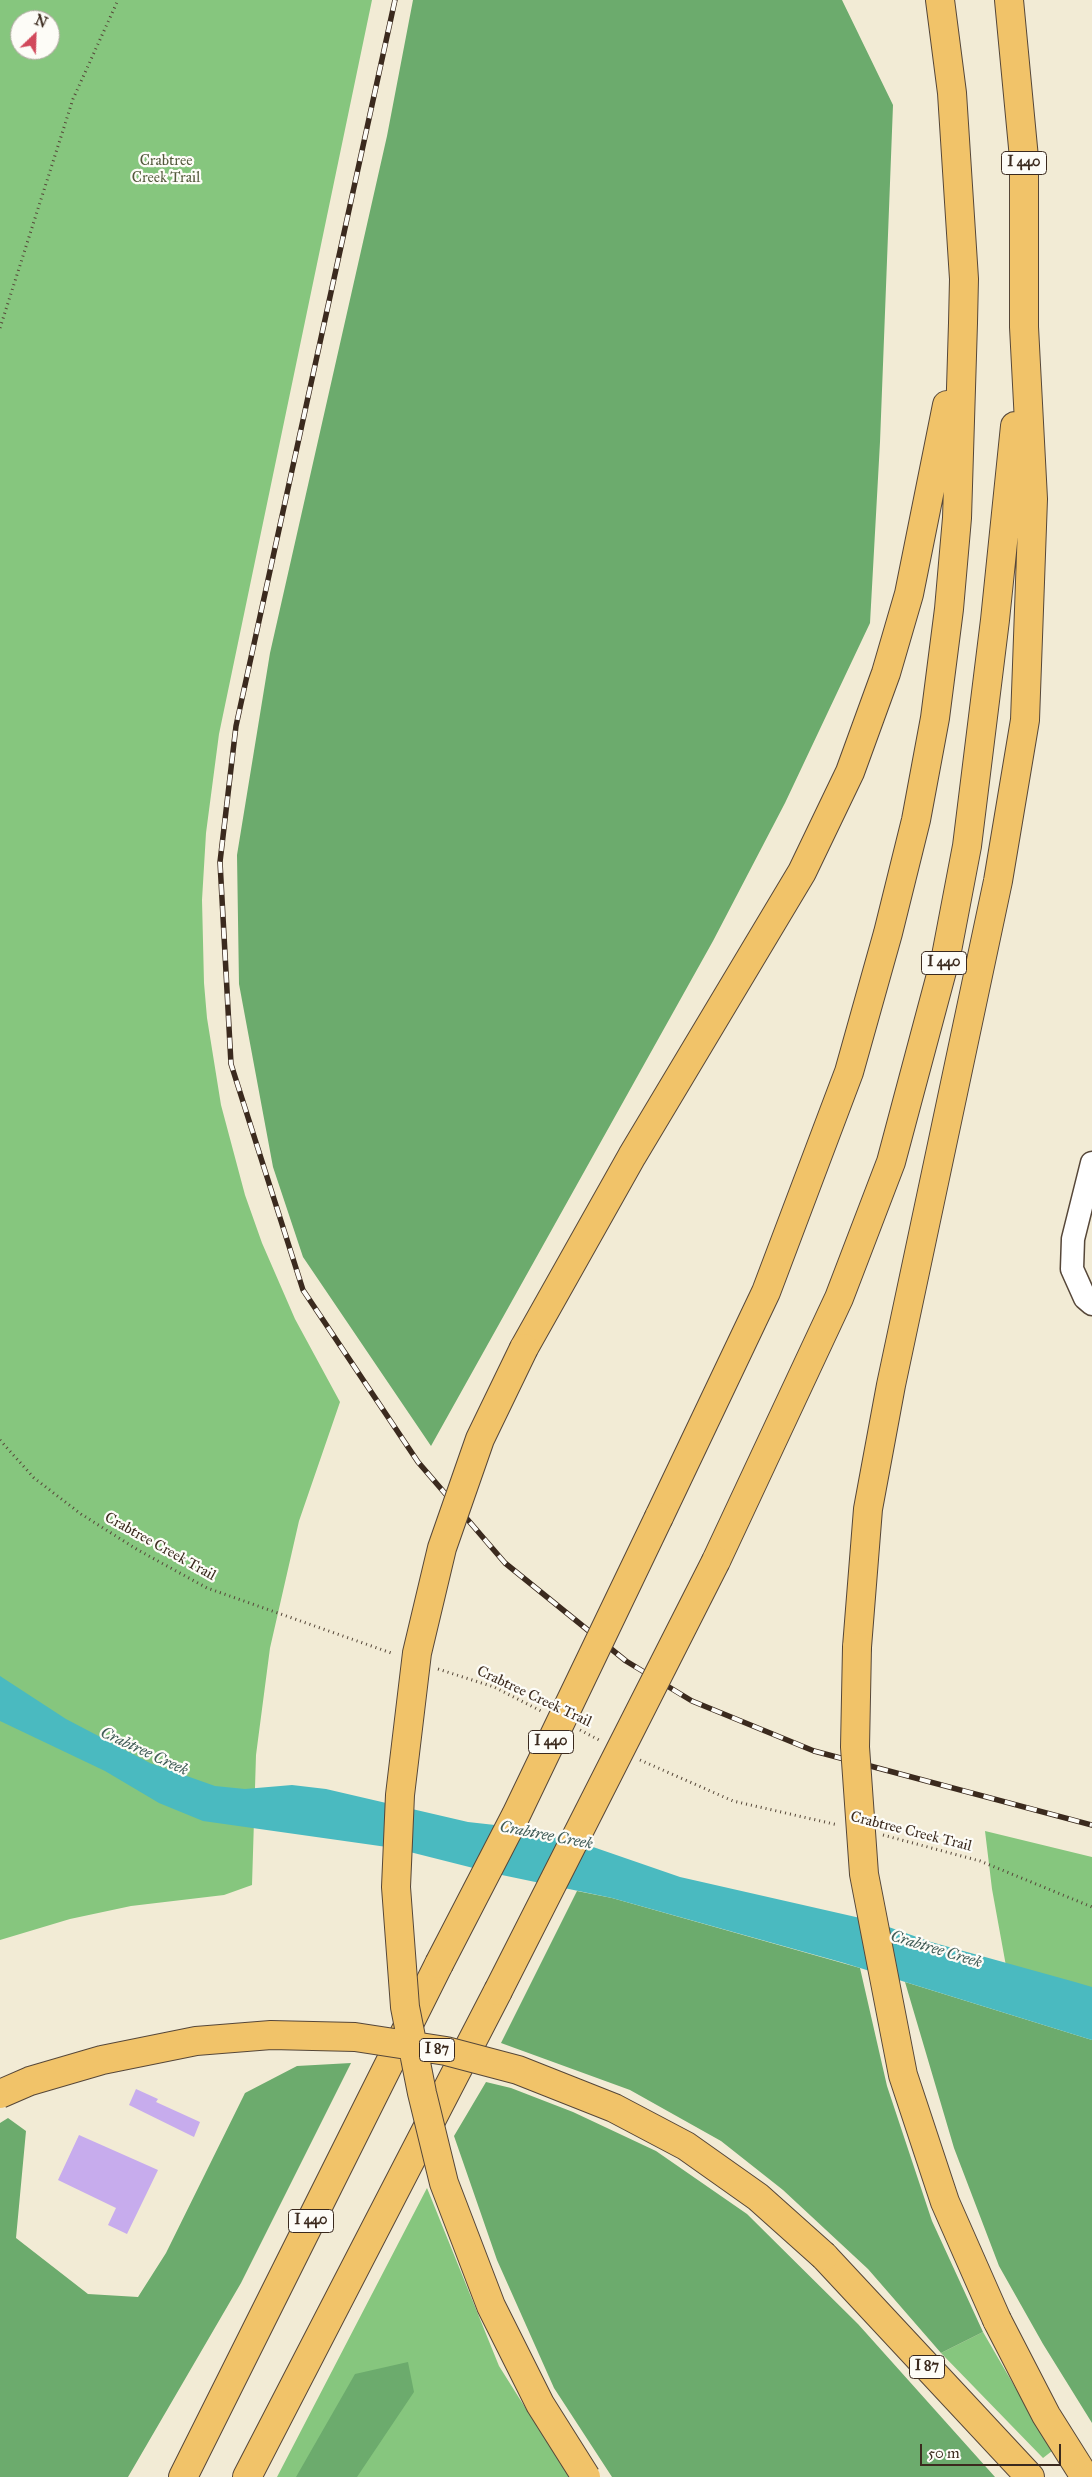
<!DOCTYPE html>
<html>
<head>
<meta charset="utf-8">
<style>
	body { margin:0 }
	#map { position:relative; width:1092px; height:2477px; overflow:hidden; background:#f2ebd5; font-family:"IM FELL Great Primer",serif }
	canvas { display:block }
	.north { position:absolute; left:10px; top:10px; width:50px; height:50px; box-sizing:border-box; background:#fdfcf7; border:1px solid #afa8a0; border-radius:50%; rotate:24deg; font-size:14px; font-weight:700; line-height:20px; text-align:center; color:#3b2a1e }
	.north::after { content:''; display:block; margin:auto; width:18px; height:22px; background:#d1495b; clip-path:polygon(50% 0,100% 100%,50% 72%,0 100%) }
	.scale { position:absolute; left:920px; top:2444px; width:141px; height:22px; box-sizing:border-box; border:2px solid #3b2a1e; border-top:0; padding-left:6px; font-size:15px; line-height:18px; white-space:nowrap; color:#3b2a1e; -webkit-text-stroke:4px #fdfcf7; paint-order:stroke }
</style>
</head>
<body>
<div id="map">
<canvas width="1092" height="2477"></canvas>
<div class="north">N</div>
<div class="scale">50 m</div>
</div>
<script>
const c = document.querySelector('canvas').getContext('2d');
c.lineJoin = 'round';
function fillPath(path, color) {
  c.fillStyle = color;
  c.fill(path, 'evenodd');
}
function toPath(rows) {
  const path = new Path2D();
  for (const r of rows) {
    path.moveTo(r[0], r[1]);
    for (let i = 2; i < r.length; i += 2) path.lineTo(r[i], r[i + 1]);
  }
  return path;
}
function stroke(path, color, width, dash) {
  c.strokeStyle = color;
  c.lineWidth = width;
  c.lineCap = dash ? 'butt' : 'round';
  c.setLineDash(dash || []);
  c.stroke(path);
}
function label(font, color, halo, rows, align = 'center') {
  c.font = font + ' "IM FELL Great Primer",serif';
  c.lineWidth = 4.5;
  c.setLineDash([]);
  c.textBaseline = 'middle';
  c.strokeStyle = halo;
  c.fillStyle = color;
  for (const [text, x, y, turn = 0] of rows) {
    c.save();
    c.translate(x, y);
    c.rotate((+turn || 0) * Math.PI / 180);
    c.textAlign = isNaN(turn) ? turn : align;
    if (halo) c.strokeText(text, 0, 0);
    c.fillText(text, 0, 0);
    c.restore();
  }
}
const green = toPath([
	[0,0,372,0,219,734,206,833,202,900,204,983,207,1018,221,1105,245,1195,262,1243,295,1319,340,1402,299,1521,270,1648,256,1755,252,1885,224,1895,131,1906,70,1919,0,1940],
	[20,20,50,20,50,50,20,50],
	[985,1831,1092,1857,1092,2012,1008,1977,992,1889],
	[427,2188,499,2366,569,2477,277,2477],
	[983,2332,1052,2451,1043,2458,941,2353]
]);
const forest = toPath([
	[413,0,842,0,893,105,880,442,870,623,785,803,713,941,431,1446,303,1257,273,1167,239,984,237,855,270,653,387,136],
	[577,1891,612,1898,860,1968,887,2086,932,2221,983,2332,941,2353,868,2269,783,2190,721,2141,630,2090,501,2043],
	[905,1982,1092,2040,1092,2423,1043,2344,999,2266,954,2148],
	[351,2063,241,2283,128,2477,0,2477,0,2123,8,2118,26,2131,16,2238,88,2294,138,2297,166,2253,245,2093,297,2066],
	[486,2082,511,2088,573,2112,656,2151,747,2214,858,2324,995,2477,612,2477,554,2388,497,2260,454,2136],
	[408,2362,414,2392,357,2477,296,2477,355,2374]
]);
const water = toPath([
	[0,1676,66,1719,150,1763,215,1786,245,1789,292,1785,326,1789,468,1822,513,1827,567,1838,680,1877,869,1920,931,1942,1075,1982,1092,1987,1092,2040,844,1963,612,1898,497,1874,394,1848,203,1821,159,1803,105,1771,0,1721]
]);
const building = toPath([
	[136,2089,158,2099,156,2102,200,2122,194,2137,129,2105],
	[79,2135,158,2170,127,2234,108,2225,116,2208,58,2180]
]);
const path = toPath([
	[0,328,73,99,118,0],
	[0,1440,34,1478,81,1514,138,1550,207,1588,394,1654],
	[438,1669,494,1687,541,1711],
	[580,1730,601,1741],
	[640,1760,733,1801,838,1825],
	[883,1835,980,1861,1092,1907]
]);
const minor = toPath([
	[1092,1163,1073,1239,1072,1269,1085,1298,1092,1304]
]);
const highway = toPath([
	[524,1348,632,1156,802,872,850,772,886,673,909,594,947,405],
	[659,1517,766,1292,849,1072,888,933,916,820,935,718,949,609,957,518,963,323,964,279,952,93,940,0],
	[716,1561,839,1298,891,1162,946,956,967,846,995,620,1015,426],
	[857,1647,868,1509,891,1385,998,881,1025,720,1033,499,1024,327,1024,158,1009,0],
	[824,2256,1030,2477],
	[997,2320,1046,2415,1085,2477],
	[183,2477,439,1964],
	[247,2477,498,1991]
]);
const rail = toPath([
	[395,0,236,726,220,862,231,1064,303,1290,418,1462,505,1563,626,1661,692,1701,814,1751,1092,1825]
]);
const highwayBridge = toPath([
	[524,1348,480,1439,442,1548,417,1653,400,1795,396,1887,405,2007,422,2093,444,2183,491,2306,540,2404,586,2477],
	[857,1647,855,1747,864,1874,903,2075,945,2202,997,2320],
	[439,1964,516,1815,659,1517],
	[498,1991,716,1561],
	[0,2094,30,2081,102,2060,196,2041,271,2035,355,2037,446,2051,518,2070,614,2108,686,2146,758,2197,824,2256]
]);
const shields = [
	[1024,163,45],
	[944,963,45],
	[551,1742,45],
	[437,2050,35],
	[311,2221,45],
	[927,2367,35]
];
const shieldNames = [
	["I 440",1024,163],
	["I 440",944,963],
	["I 440",551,1742],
	["I 87",437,2050],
	["I 440",311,2221],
	["I 87",927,2367]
];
const parkNames = [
	["Crabtree",166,161],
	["Creek Trail",166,178]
];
const streetNames = [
	["Crabtree Creek Trail",160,1547,29],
	["Crabtree Creek Trail",534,1697,25],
	["Crabtree Creek Trail",911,1832,14]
];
const waterNames = [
	["Crabtree Creek",144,1752,25],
	["Crabtree Creek",546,1836,11],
	["Crabtree Creek",936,1950,17]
];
fillPath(green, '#86c67e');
fillPath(forest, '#6cab6d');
fillPath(water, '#4abac0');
fillPath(building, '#c7aced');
stroke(minor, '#564739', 25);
stroke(highway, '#564739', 30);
stroke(path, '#564739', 3, [1, 4]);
stroke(minor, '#fff', 22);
stroke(highway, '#f1c369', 28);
stroke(rail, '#3b2a1e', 5.5);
stroke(rail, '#fdfcf7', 4, [11]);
stroke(highwayBridge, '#564739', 30, []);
stroke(highwayBridge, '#f1c369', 28);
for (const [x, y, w] of shields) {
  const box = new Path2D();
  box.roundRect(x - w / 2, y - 11.5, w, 23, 4);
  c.fillStyle = '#fdfcf7';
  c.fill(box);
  stroke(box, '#3b2a1e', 1);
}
label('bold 14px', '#3b2a1e', null, shieldNames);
label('15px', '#52593b', '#fdfcf7', parkNames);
label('15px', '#3b2a1e', '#fdfcf7', streetNames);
label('italic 16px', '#405c57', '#fdfcf7', waterNames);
</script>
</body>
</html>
